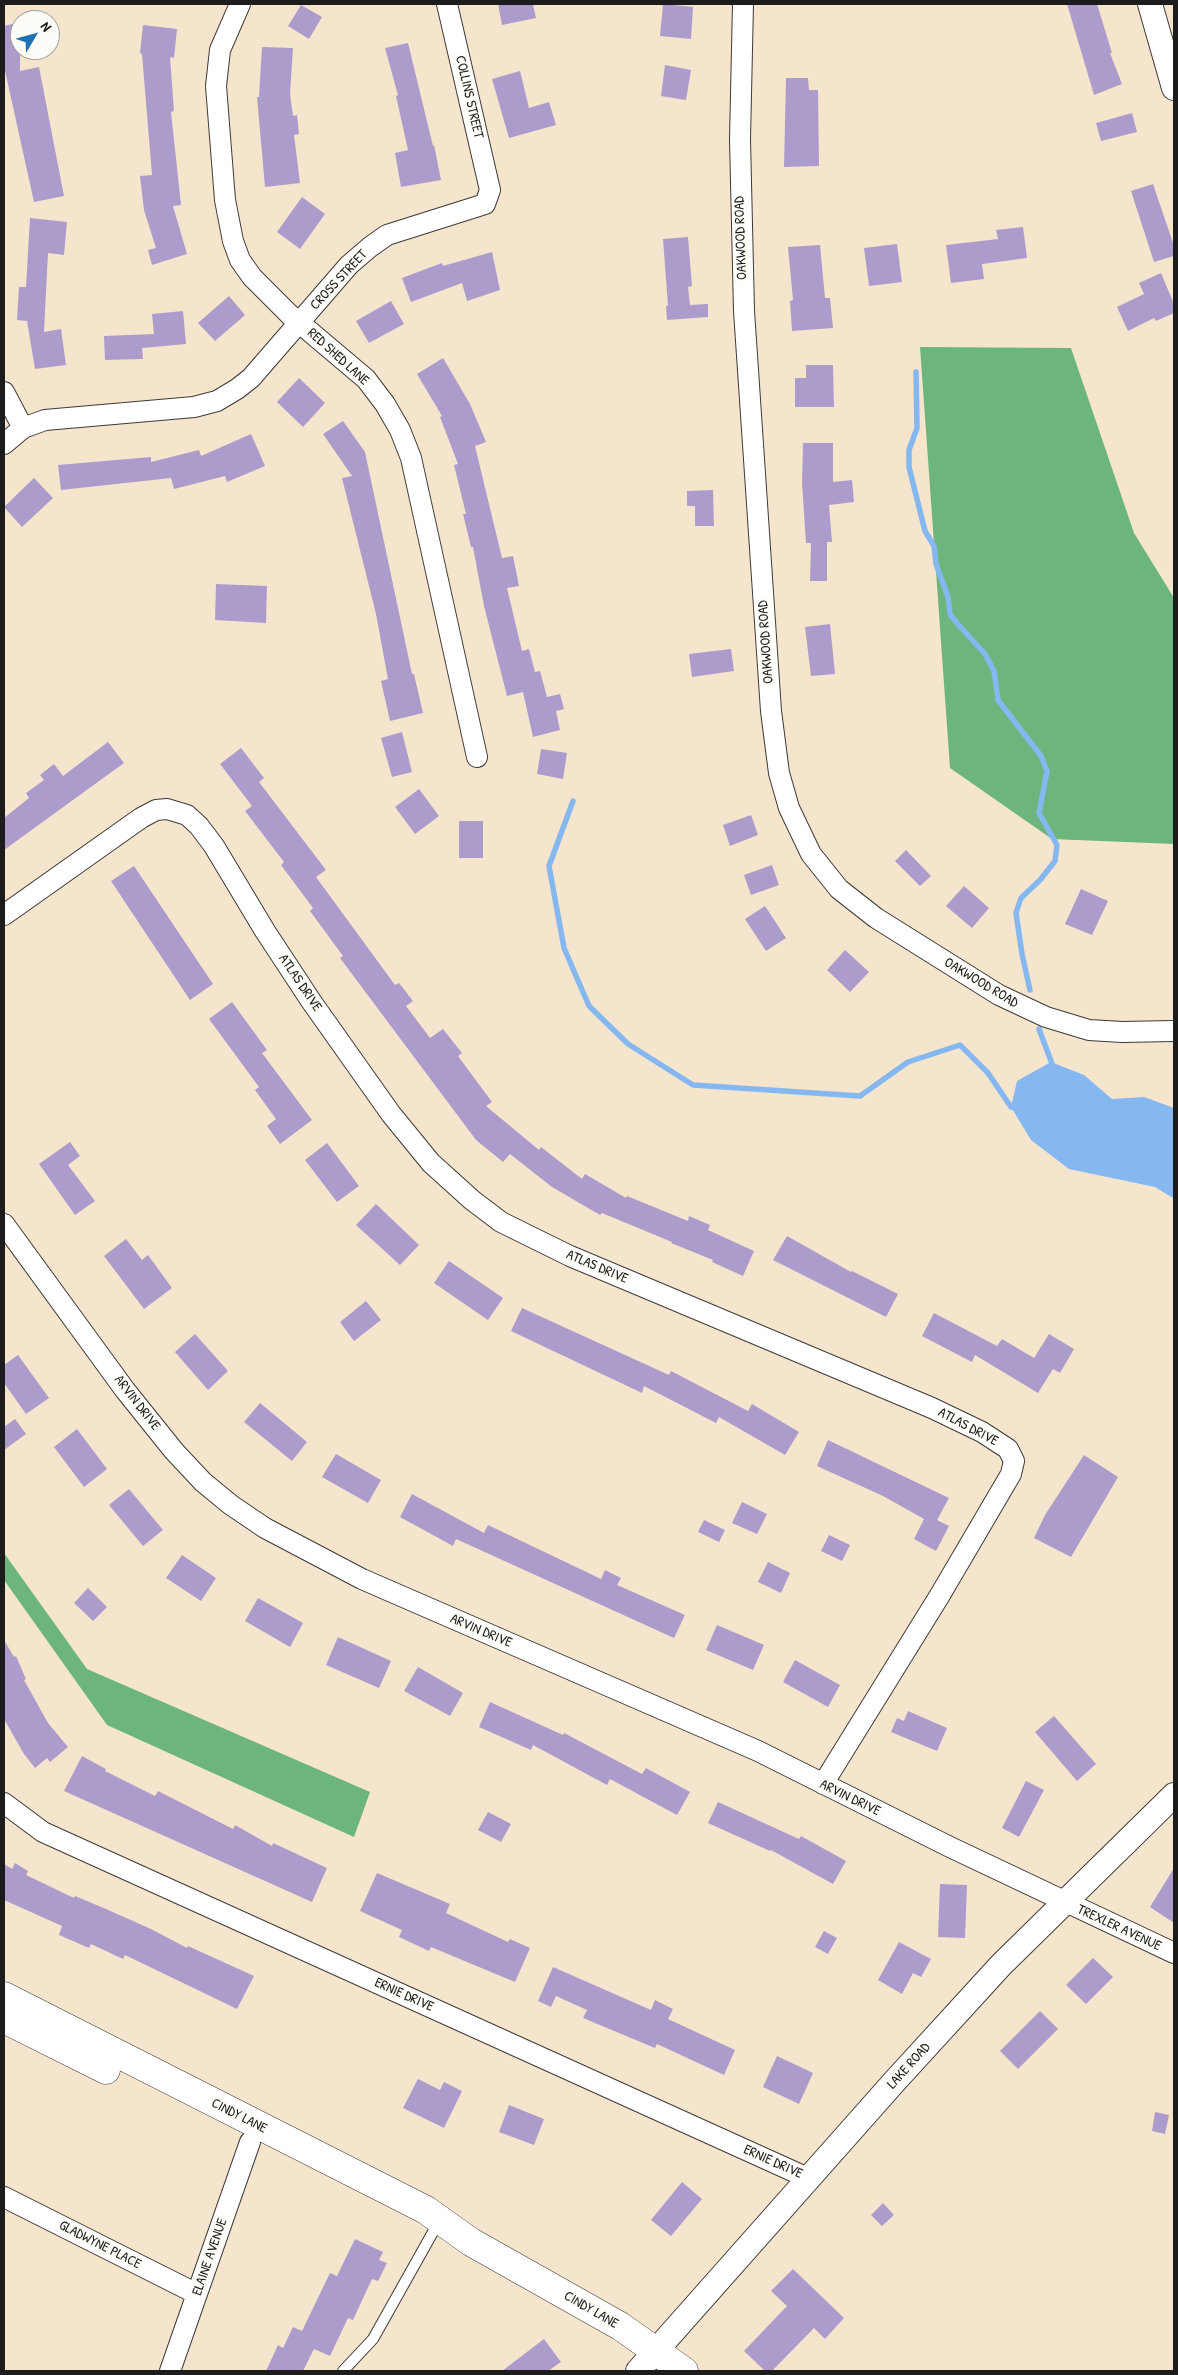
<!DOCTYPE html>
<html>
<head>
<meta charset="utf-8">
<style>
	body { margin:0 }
	#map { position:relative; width:1178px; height:2375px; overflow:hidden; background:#f6e5cd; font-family:"Patrick Hand",sans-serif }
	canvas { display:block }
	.frame { position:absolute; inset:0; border:5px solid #1c1c1c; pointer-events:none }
	.north { position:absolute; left:10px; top:10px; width:50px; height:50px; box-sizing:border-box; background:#fdfcf7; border:1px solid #a3a29f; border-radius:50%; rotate:53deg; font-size:14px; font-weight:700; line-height:20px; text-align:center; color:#1c1c1c }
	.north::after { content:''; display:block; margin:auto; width:18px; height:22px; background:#1f6fb2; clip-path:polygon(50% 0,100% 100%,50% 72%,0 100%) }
</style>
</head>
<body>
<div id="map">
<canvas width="1178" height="2375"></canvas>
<div class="frame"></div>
<div class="north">N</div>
</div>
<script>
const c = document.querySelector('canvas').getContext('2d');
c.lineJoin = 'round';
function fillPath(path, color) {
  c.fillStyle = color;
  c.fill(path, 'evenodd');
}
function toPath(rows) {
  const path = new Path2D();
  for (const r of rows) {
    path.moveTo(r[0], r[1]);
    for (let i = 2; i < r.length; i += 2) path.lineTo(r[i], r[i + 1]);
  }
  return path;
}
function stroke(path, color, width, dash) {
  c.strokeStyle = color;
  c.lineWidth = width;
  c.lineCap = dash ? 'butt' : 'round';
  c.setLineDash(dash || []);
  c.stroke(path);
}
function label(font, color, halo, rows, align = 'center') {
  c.font = font + ' "Patrick Hand",sans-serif';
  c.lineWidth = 5;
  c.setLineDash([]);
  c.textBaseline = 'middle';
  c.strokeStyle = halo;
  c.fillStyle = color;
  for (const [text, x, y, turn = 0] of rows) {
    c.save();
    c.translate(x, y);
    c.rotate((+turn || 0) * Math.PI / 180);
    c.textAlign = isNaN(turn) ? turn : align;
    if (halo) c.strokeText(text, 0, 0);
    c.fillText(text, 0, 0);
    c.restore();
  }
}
const forest = toPath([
	[920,347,1071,348,1134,533,1174,598,1174,844,1052,839,950,768],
	[4,1553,87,1669,370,1792,354,1837,107,1725,4,1580]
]);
const water = toPath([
	[1051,1062,1084,1075,1112,1099,1144,1097,1174,1108,1173,1198,1155,1187,1069,1169,1031,1140,1011,1107,1017,1081]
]);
const stream = toPath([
	[916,372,917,428,909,450,909,467,925,531,934,546,936,564,948,597,950,614,956,622,985,654,994,671,998,700,1041,756,1047,771,1039,813,1057,845,1055,861,1040,880,1021,898,1016,913,1022,954,1030,990],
	[573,801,549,866,564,948,589,1006,628,1044,693,1085,860,1096,908,1062,960,1045,988,1073,1011,1107,1017,1109],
	[1039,1029,1054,1069]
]);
const building = toPath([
	[498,4,533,4,536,18,502,25],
	[663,4,693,7,691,39,660,36],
	[1067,4,1097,4,1112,53,1110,53,1122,84,1094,95],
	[301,5,322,17,309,39,288,26],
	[20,22,20,71,39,67,64,196,34,202,4,66,4,26],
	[143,25,177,29,174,58,170,57,174,111,171,112,181,205,173,206,187,254,152,265,148,250,156,248,144,210,140,176,152,175,142,54,140,53],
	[408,43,433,146,434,145,441,180,401,187,395,153,408,150,396,96,398,95,385,48],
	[262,47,293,48,290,94,293,116,297,115,299,134,294,135,300,183,265,187,257,97,259,97],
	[665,65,691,70,686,100,661,96],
	[520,71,529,108,549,102,556,125,509,138,492,79],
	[786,78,808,78,809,90,818,90,819,166,784,167],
	[1132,113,1137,132,1101,141,1096,123],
	[1153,184,1174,246,1174,256,1154,262,1131,191],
	[302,197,325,214,300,249,277,232],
	[30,218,67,222,64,255,48,253,44,332,61,329,66,365,35,369,27,321,17,320,19,287,26,287],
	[1023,227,1027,258,982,264,984,279,951,283,946,245,998,239,996,230],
	[688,237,692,286,688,287,690,305,708,304,708,317,667,320,666,306,668,306,663,239],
	[897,244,902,282,869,286,864,248],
	[820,245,825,298,830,298,833,328,792,331,790,301,793,300,788,247],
	[492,252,500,290,467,301,462,283,411,302,402,278,442,263,443,266],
	[1161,273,1174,304,1174,313,1156,321,1154,318,1128,331,1117,307,1144,294,1139,283],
	[229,296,245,315,215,341,198,323],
	[391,301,404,324,369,343,356,321],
	[183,311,186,344,142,348,143,359,105,360,104,336,154,334,152,314],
	[443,358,470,404,486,442,475,446,502,558,513,556,519,586,507,588,522,651,529,649,535,672,540,671,547,697,560,694,564,709,556,711,560,730,533,737,523,692,507,696,484,606,473,547,471,547,463,514,466,514,454,465,458,464,440,417,442,416,417,374],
	[806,365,833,365,834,407,795,407,795,378,806,378],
	[299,378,325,403,303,427,277,402],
	[343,421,365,452,412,674,414,674,423,713,390,721,381,681,388,679,376,614,342,478,352,476,323,434],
	[251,434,265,466,227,482,225,476,174,489,171,478,61,490,58,465,151,457,151,462,199,450,201,456],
	[803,443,833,443,833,482,852,480,854,502,829,505,832,542,827,542,827,581,810,581,811,543,806,543,802,483],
	[34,478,53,498,22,527,4,507],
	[713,490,714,526,695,526,695,506,687,506,687,491],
	[216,584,267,586,266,623,215,620],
	[830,624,835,674,811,676,805,627],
	[731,649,734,671,692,677,689,654],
	[402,732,412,772,392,777,381,738],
	[108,742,124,763,4,850,4,818,29,798,26,793,44,780,40,775,54,764,63,776],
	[241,748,264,778,259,782,326,870,316,877,395,985,399,983,413,1001,406,1006,430,1038,443,1029,462,1053,458,1056,492,1102,486,1106,539,1150,541,1147,582,1179,585,1174,626,1198,627,1196,688,1221,689,1216,710,1225,708,1230,754,1251,743,1276,712,1262,713,1260,671,1243,672,1242,602,1213,600,1215,552,1187,510,1154,503,1162,476,1140,340,958,343,956,310,911,313,908,281,865,284,862,245,811,252,806,220,764],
	[541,749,567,753,563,779,537,774],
	[419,789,439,816,415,834,395,807],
	[751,815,758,835,730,846,723,825],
	[459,821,483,821,483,858,459,858],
	[906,850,931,876,920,886,895,861],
	[772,865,779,885,751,895,744,875],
	[134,866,213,984,190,1000,111,881],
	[964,886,989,908,972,928,946,906],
	[1081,889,1108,901,1092,935,1065,924],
	[765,906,786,938,766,951,745,919],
	[845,950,869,972,850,992,827,970],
	[232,1002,267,1050,262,1053,312,1120,280,1144,267,1126,276,1119,255,1090,259,1087,209,1019],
	[70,1142,80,1156,68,1165,95,1201,75,1215,39,1164],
	[327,1143,359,1186,337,1202,305,1160],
	[376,1204,419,1245,400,1265,356,1225],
	[787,1236,851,1272,852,1271,898,1294,886,1317,773,1260],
	[126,1239,142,1260,148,1255,172,1288,144,1309,104,1256],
	[449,1261,503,1298,488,1320,434,1283],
	[366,1301,381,1320,354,1341,340,1322],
	[522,1308,669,1375,671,1371,748,1411,752,1404,799,1432,785,1455,719,1417,716,1423,644,1386,642,1393,511,1331],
	[934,1313,997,1346,1002,1339,1034,1358,1049,1334,1074,1349,1060,1373,1053,1369,1038,1393,975,1355,972,1362,922,1336],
	[195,1334,228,1371,208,1390,175,1352],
	[18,1355,49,1398,26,1414,4,1383,4,1365],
	[260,1403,307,1442,292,1461,244,1422],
	[15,1419,26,1434,4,1450,4,1427],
	[77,1429,107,1469,84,1487,54,1447],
	[828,1440,949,1498,937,1520,949,1526,936,1551,914,1539,924,1519,883,1496,817,1466],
	[336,1454,381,1480,368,1503,322,1477],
	[1084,1455,1118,1477,1071,1557,1034,1538,1045,1515],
	[129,1489,163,1530,143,1546,109,1505],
	[412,1494,484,1533,488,1525,601,1579,605,1570,621,1578,617,1585,685,1615,674,1638,456,1539,453,1546,400,1517],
	[742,1502,767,1514,757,1534,732,1523],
	[704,1520,725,1530,719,1542,698,1532],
	[829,1535,850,1545,842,1561,821,1551],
	[182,1555,216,1578,201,1601,166,1578],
	[768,1562,790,1573,781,1593,758,1582],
	[88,1588,107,1607,93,1621,74,1603],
	[258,1598,303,1623,290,1647,245,1621],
	[717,1625,764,1645,753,1670,706,1650],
	[338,1637,391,1661,379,1688,326,1665],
	[4,1640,14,1657,16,1656,26,1679,24,1680,48,1723,68,1747,50,1762,47,1758,35,1768,24,1754,4,1719],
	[795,1660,840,1685,828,1707,783,1682],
	[418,1667,463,1693,450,1716,404,1691],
	[490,1702,563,1735,564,1733,642,1774,646,1768,690,1792,677,1815,610,1779,607,1785,533,1745,531,1750,479,1727],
	[908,1711,947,1728,937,1751,891,1732,897,1718,904,1721],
	[1054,1716,1096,1764,1077,1781,1035,1732],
	[82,1756,106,1769,105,1771,155,1796,158,1791,233,1829,235,1825,272,1846,273,1843,327,1868,312,1902,64,1791],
	[1026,1781,1044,1790,1019,1837,1002,1828],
	[718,1802,799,1839,801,1836,846,1861,833,1884,771,1850,770,1851,708,1823],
	[488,1812,511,1824,501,1842,478,1830],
	[15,1863,28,1871,26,1875,74,1898,75,1896,106,1909,151,1929,187,1948,188,1946,254,1976,237,2009,125,1955,123,1959,91,1944,89,1948,59,1935,62,1926,4,1900,4,1864,12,1869],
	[1174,1868,1174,1923,1150,1907],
	[377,1873,450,1904,446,1913,508,1942,510,1939,530,1948,515,1982,431,1947,429,1951,399,1937,402,1930,360,1911],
	[940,1884,967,1885,965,1938,938,1937],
	[824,1931,837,1938,828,1954,815,1947],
	[899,1942,931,1959,921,1977,913,1973,902,1994,878,1980],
	[1093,1958,1113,1977,1086,2004,1066,1985],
	[553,1967,651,2010,655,2000,673,2009,668,2019,735,2050,724,2075,657,2044,655,2048,583,2018,587,2010,556,1996,551,2007,538,2001],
	[1040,2011,1058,2029,1018,2069,1000,2051],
	[777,2056,813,2073,799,2104,763,2087],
	[418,2079,440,2090,444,2082,462,2091,444,2128,403,2108],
	[509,2105,544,2119,534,2145,499,2132],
	[1155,2112,1169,2115,1165,2134,1152,2131],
	[682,2182,702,2199,671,2236,651,2220],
	[883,2203,894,2215,882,2226,871,2215],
	[355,2239,383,2252,379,2260,387,2263,378,2281,372,2279,353,2320,348,2318,330,2356,314,2349,303,2371,266,2371,278,2345,283,2348,293,2327,302,2331,330,2273,337,2276],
	[793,2269,844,2318,825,2339,814,2328,772,2371,765,2371,744,2351,787,2306,771,2291],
	[544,2339,561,2362,548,2371,502,2371]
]);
const service = toPath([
	[343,2371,373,2339,433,2232]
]);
const minor = toPath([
	[240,4,220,50,216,86,225,200,233,241,240,260,252,277,289,314,366,379,385,404,400,430,411,458,477,757],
	[743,4,740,139,744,311,771,711,779,773,789,808,811,854,839,889,876,918,999,995,1046,1017,1089,1030,1122,1032,1174,1031],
	[4,392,23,428],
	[4,444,23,428,45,420,194,407,217,401,237,389,251,378,349,265,370,247,387,235,485,204,490,190,447,4],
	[4,915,141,818,156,810,167,809,187,815,199,826,214,846,265,931,311,1001,391,1114,431,1163,472,1200,501,1222,570,1256,932,1408,982,1432,1008,1449,1014,1461,1011,1474,940,1595,823,1784],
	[4,1224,125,1390,174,1451,203,1482,231,1505,265,1528,362,1579,758,1751,950,1847,1174,1953],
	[4,1803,43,1832,810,2179],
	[4,2197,197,2294],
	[170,2371,250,2142]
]);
const tertiary = toPath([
	[1150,4,1174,88],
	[638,2371,894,2082,1001,1965,1174,1795]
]);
const secondary = toPath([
	[4,1996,426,2210,471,2242,620,2326,684,2371],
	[4,2019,106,2070]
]);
const streetNames = [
	["COLLINS STREET",469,97,77],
	["OAKWOOD ROAD",741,238,-92],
	["CROSS STREET",339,280,-47],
	["RED SHED LANE",338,357,42],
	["OAKWOOD ROAD",766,642,-94],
	["ATLAS DRIVE",300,983,56],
	["OAKWOOD ROAD",981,983,31],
	["ATLAS DRIVE",597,1267,23],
	["ARVIN DRIVE",137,1403,52],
	["ATLAS DRIVE",968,1427,28],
	["ARVIN DRIVE",481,1631,23],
	["ARVIN DRIVE",850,1798,26],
	["TREXLER AVENUE",1119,1928,25],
	["ERNIE DRIVE",404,1995,24],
	["LAKE ROAD",909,2066,-48],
	["CINDY LANE",239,2116,27],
	["ERNIE DRIVE",773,2162,24],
	["GLADWYNE PLACE",100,2245,27],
	["ELAINE AVENUE",210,2257,-71],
	["CINDY LANE",591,2310,30]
];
fillPath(forest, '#6cb67d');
fillPath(water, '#85b7f1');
stroke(stream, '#85b7f1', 5.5);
fillPath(building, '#ac9ccb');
stroke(service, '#3d3a37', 12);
stroke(minor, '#3d3a37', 22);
stroke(tertiary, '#3d3a37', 26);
stroke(secondary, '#3d3a37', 29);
stroke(service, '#fff', 10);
stroke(minor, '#fff', 20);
stroke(tertiary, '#fff', 24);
stroke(secondary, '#fff', 28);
label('14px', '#1c1c1c', '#fdfcf7', streetNames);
</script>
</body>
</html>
